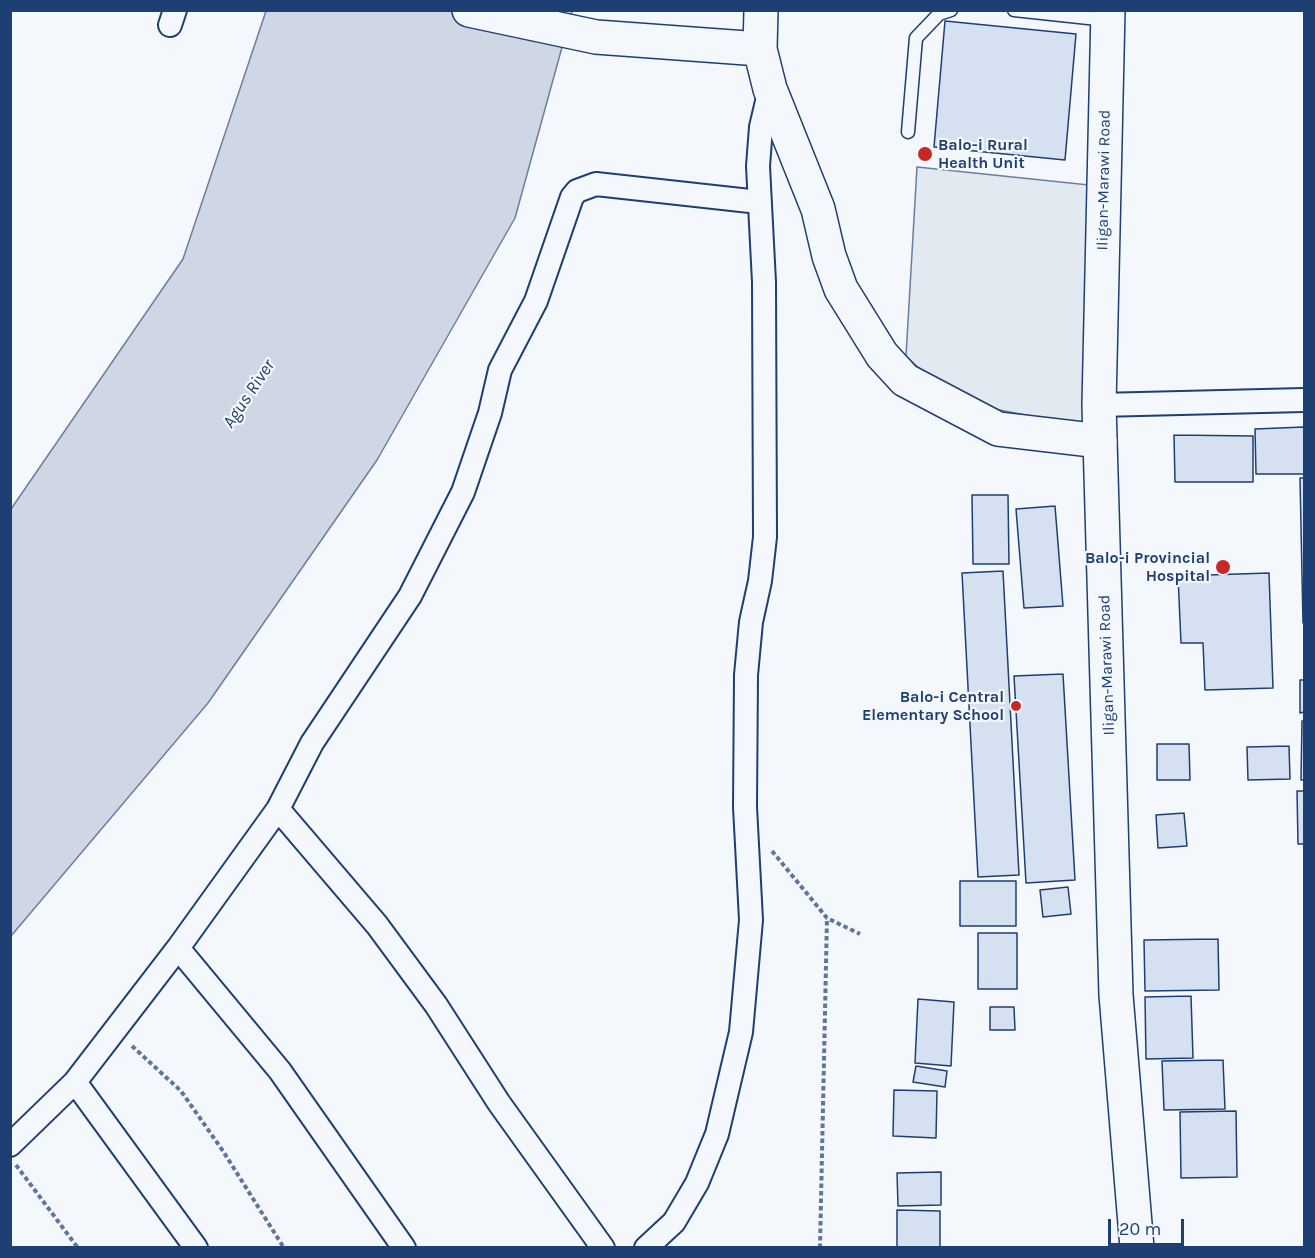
<!DOCTYPE html>
<html>
<head>
<meta charset="utf-8">
<style>
	body { margin:0 }
	#map { position:relative; width:1315px; height:1258px; overflow:hidden; background:#f4f7fb; font-family:Karla,sans-serif }
	canvas { display:block }
	.frame { position:absolute; inset:0; border:12px solid #1d3f73; pointer-events:none }
	.scale { position:absolute; left:1108px; top:1219px; width:76px; height:27px; box-sizing:border-box; border:3px solid #1d3f73; border-top:0; padding-left:8px; font-size:18px; line-height:21px; white-space:nowrap; color:#1d3f73; -webkit-text-stroke:4px #f4f7fb; paint-order:stroke }
</style>
</head>
<body>
<div id="map">
<canvas width="1315" height="1258"></canvas>
<div class="frame"></div>
<div class="scale">20 m</div>
</div>
<script>
const c = document.querySelector('canvas').getContext('2d');
c.lineJoin = 'round';
function fillPath(path, color) {
  c.fillStyle = color;
  c.fill(path, 'evenodd');
}
function toPath(rows) {
  const path = new Path2D();
  for (const r of rows) {
    path.moveTo(r[0], r[1]);
    for (let i = 2; i < r.length; i += 2) path.lineTo(r[i], r[i + 1]);
  }
  return path;
}
function stroke(path, color, width, dash) {
  c.strokeStyle = color;
  c.lineWidth = width;
  c.lineCap = dash ? 'butt' : 'round';
  c.setLineDash(dash || []);
  c.stroke(path);
}
function label(font, color, halo, rows, align = 'center') {
  c.font = font + ' Karla,sans-serif';
  c.lineWidth = 4.5;
  c.setLineDash([]);
  c.textBaseline = 'middle';
  c.strokeStyle = halo;
  c.fillStyle = color;
  for (const [text, x, y, turn = 0] of rows) {
    c.save();
    c.translate(x, y);
    c.rotate((+turn || 0) * Math.PI / 180);
    c.textAlign = isNaN(turn) ? turn : align;
    if (halo) c.strokeText(text, 0, 0);
    c.fillText(text, 0, 0);
    c.restore();
  }
}
const green = toPath([
	[917,167,1089,185,1086,427,954,401,906,356,917,167]
]);
const water = toPath([
	[266,11,572,11,515,218,377,460,208,703,11,936,11,509,183,259,266,11]
]);
const building = toPath([
	[945,21,1076,34,1065,160,934,147,945,21],
	[1304,427,1304,474,1256,474,1255,429,1304,427],
	[1174,435,1253,436,1253,482,1175,482,1174,435],
	[1300,478,1304,478,1304,623,1303,623,1300,478],
	[972,495,1008,495,1009,564,973,564,972,495],
	[1055,506,1063,606,1024,608,1016,509,1055,506],
	[1003,571,1019,875,978,877,962,573,1003,571],
	[1269,573,1273,688,1205,690,1203,643,1181,643,1178,576,1269,573],
	[1063,674,1075,880,1026,883,1014,676,1063,674],
	[1300,680,1304,680,1304,712,1300,713,1300,680],
	[1302,721,1304,721,1304,780,1301,780,1302,721],
	[1157,744,1189,744,1190,780,1157,780,1157,744],
	[1289,746,1290,779,1248,780,1247,747,1289,746],
	[1297,791,1304,791,1304,844,1298,844,1297,791],
	[1184,813,1187,846,1158,848,1156,815,1184,813],
	[960,881,1016,881,1016,926,960,926,960,881],
	[1068,887,1071,914,1043,917,1040,890,1068,887],
	[978,933,1017,933,1017,989,978,989,978,933],
	[1218,939,1219,990,1145,991,1144,940,1218,939],
	[1191,996,1193,1058,1146,1059,1145,997,1191,996],
	[918,999,954,1002,951,1066,915,1063,918,999],
	[990,1007,1014,1007,1015,1030,990,1030,990,1007],
	[1223,1060,1225,1109,1164,1110,1162,1061,1223,1060],
	[916,1066,947,1071,945,1087,913,1082,916,1066],
	[894,1090,937,1091,936,1138,893,1136,894,1090],
	[1236,1111,1237,1177,1181,1178,1180,1112,1236,1111],
	[941,1172,941,1205,898,1206,897,1173,941,1172],
	[897,1210,940,1211,940,1248,897,1248,897,1210]
]);
const path = toPath([
	[772,851,827,918,860,934],
	[132,1046,181,1091,223,1151,284,1248],
	[16,1165,78,1248],
	[820,1248,827,918]
]);
const lane = toPath([
	[1014,10,1107,20],
	[908,132,916,38,939,14,951,10]
]);
const street = toPath([
	[170,25,175,10],
	[1099,405,1304,400],
	[278,809,377,925,436,1005,499,1103,603,1248],
	[178,948,280,1071,404,1248],
	[75,1082,196,1248],
	[10,1145,75,1082,178,948,278,809,312,743,410,596,463,492,490,413,500,370,536,301,572,197,577,191,596,184,759,202],
	[646,1248,674,1222,697,1183,717,1134,741,1032,751,920,745,807,746,675,751,622,760,581,765,537,764,282,758,166,761,127,770,89]
]);
const secondary = toPath([
	[469,10,596,37,760,49],
	[761,10,760,49,770,89,818,209,829,256,841,289,882,355,905,380,998,429,1100,441]
]);
const highway = toPath([
	[1108,10,1099,405,1116,995,1137,1248]
]);
const markers = [
	[925,154,8,"#c62828"],
	[1223,567,8,"#c62828"],
	[1016,706,6,"#c62828"]
];
const poiNames = [
	["Balo-i Rural",938,145,"left"],
	["Health Unit",938,163,"left"],
	["Balo-i Provincial",1210,558],
	["Hospital",1210,576],
	["Balo-i Central",1004,697],
	["Elementary School",1004,715]
];
const streetNames = [
	["Iligan-Marawi Road",1104,180,-89],
	["Iligan-Marawi Road",1107,665,-92]
];
const waterNames = [
	["Agus River",249,394,-56]
];
fillPath(green, '#e3e9f0');
stroke(green, '#687fa3', 1.5);
fillPath(water, '#cfd7e4');
stroke(water, '#687fa3', 1.5);
fillPath(building, '#d5e0f0');
stroke(building, '#1d3f73', 1.5);
stroke(lane, '#1d3f73', 15);
stroke(street, '#1d3f73', 26);
stroke(secondary, '#1d3f73', 36);
stroke(highway, '#1d3f73', 36);
stroke(path, '#5e769c', 4, [4.5, 3]);
stroke(lane, '#f4f7fb', 12);
stroke(street, '#f4f7fb', 22);
stroke(secondary, '#f4f7fb', 33);
stroke(highway, '#f4f7fb', 33);
for (const [x, y, r, color] of markers) {
  const dot = new Path2D();
  dot.arc(x, y, r, 0, 2 * Math.PI);
  c.fillStyle = color;
  c.fill(dot);
  stroke(dot, '#f4f7fb', 2);
}
label('bold 16px', '#1d3f73', '#f4f7fb', poiNames, 'right');
label('16px', '#1d3f73', '#f4f7fb', streetNames);
label('italic 18px', '#1d3f73', '#f4f7fb', waterNames);
</script>
</body>
</html>
